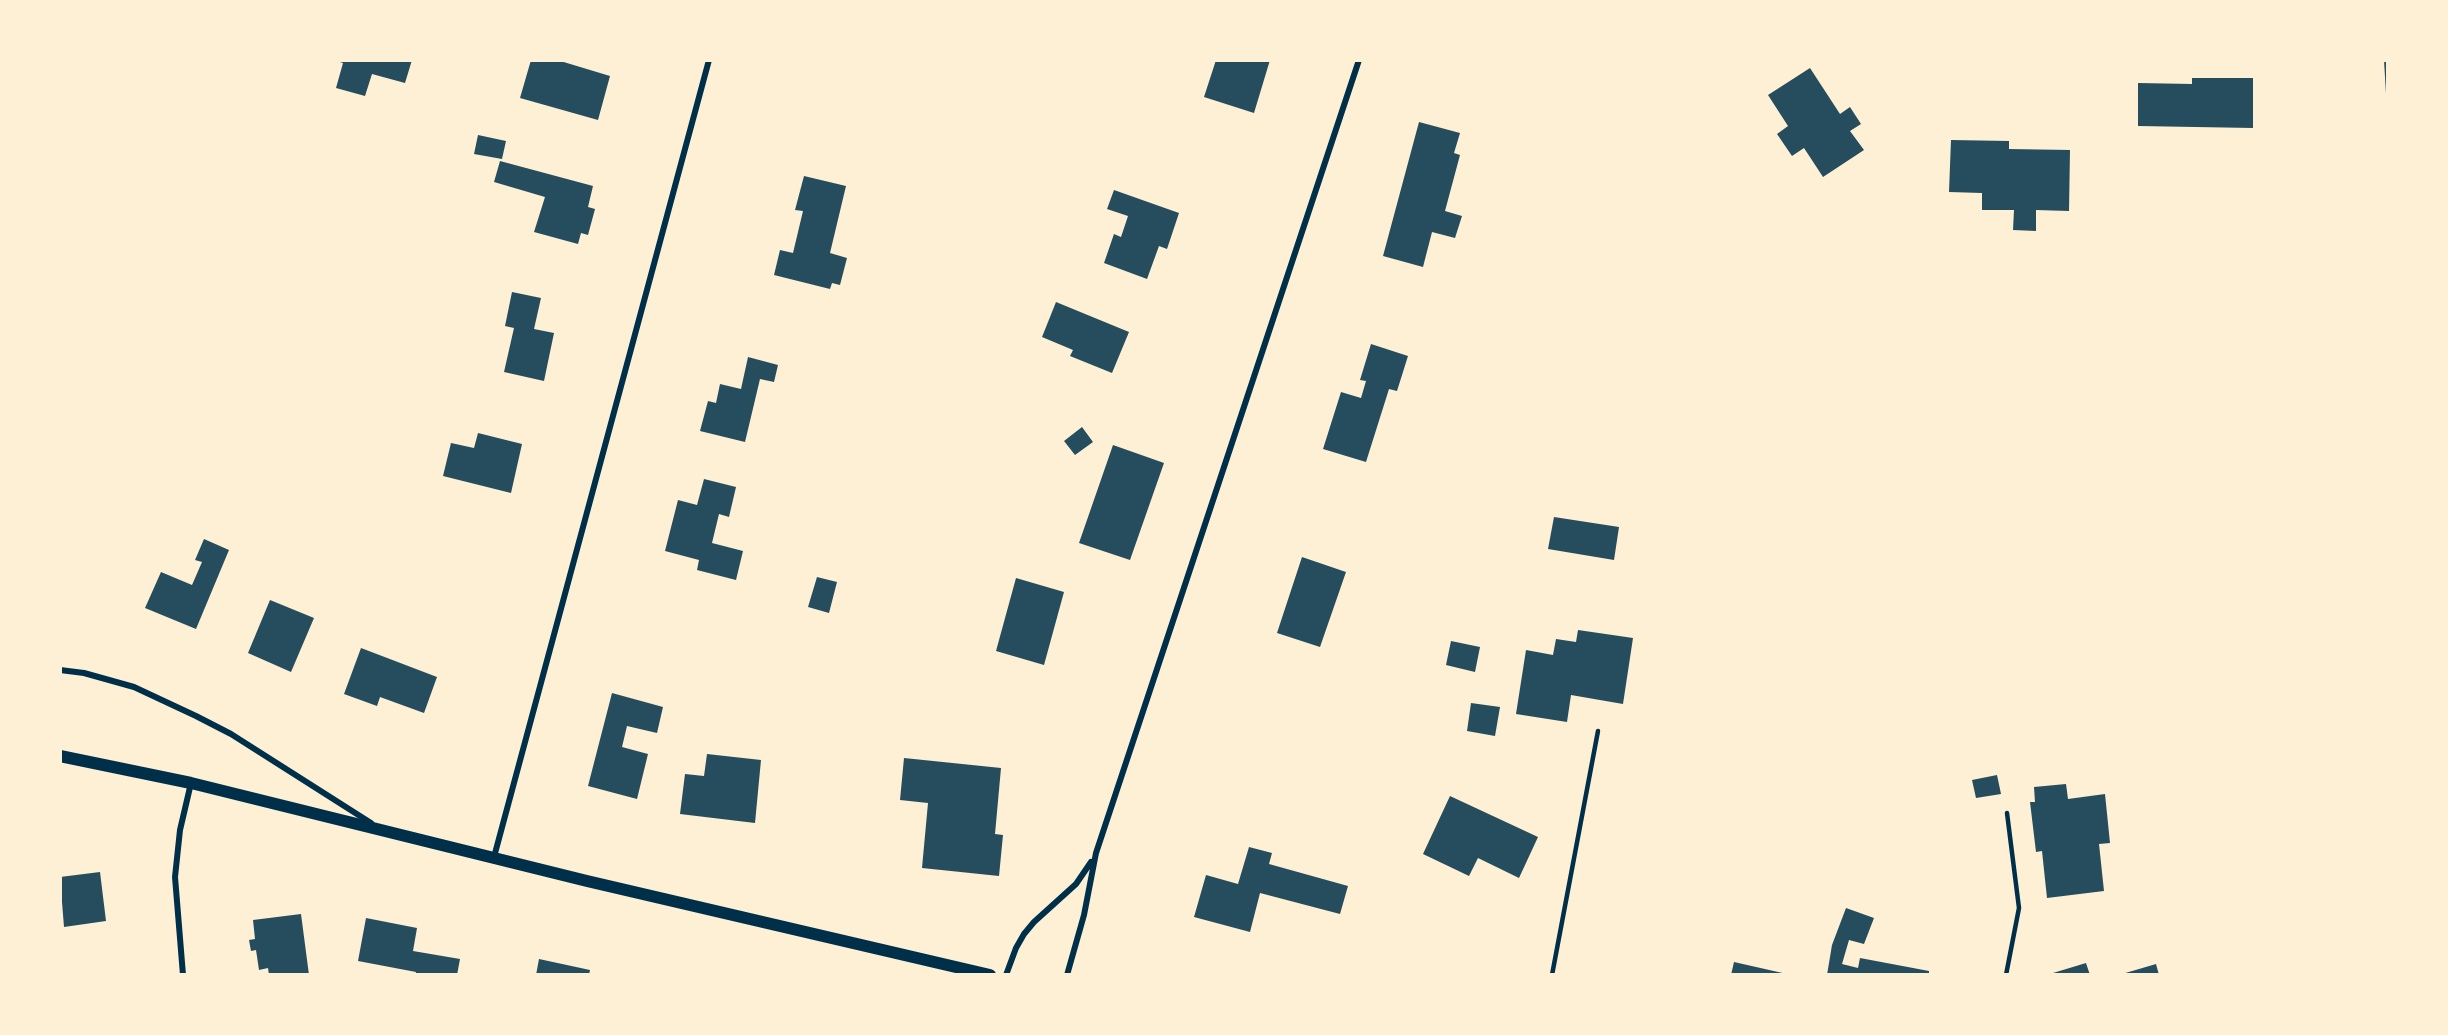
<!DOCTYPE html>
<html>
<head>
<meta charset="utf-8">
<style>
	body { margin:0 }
	#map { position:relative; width:2448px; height:1035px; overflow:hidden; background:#fdf0d5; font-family:"Roboto Serif",serif }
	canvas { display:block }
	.frame { position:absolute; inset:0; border:62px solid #fdf0d5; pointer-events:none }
</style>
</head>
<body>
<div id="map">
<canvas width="2448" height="1035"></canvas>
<div class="frame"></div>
</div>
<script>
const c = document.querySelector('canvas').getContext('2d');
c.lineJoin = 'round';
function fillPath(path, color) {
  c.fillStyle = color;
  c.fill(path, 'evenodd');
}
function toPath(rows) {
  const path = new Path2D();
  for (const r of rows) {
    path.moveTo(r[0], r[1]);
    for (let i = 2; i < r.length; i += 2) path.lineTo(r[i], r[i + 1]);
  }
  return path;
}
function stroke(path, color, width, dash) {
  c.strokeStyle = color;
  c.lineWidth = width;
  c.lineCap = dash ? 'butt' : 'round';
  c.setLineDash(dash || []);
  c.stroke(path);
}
const building = toPath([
	[333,60,412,60,405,83,372,74,365,96,336,88,343,63],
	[531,60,557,60,610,76,598,120,520,98],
	[1216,60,1270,60,1254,113,1204,97],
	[2384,60,2388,60,2388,94,2386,94],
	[1810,68,1840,114,1850,107,1861,124,1850,131,1864,150,1823,177,1804,148,1792,156,1777,134,1788,126,1768,95],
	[2192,78,2253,78,2253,128,2138,126,2138,83,2192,84],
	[1419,122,1460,133,1454,153,1460,155,1445,211,1462,216,1455,238,1432,232,1423,267,1383,256],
	[478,135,506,141,502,159,474,154],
	[1951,140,2009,141,2009,149,2070,150,2069,211,2036,210,2036,231,2013,230,2014,210,1982,210,1982,193,1949,192],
	[500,161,593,186,588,207,595,209,588,235,581,233,578,244,534,232,545,197,494,182],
	[804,176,846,186,830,253,847,258,840,285,832,283,830,289,774,275,780,250,793,253,803,211,795,210],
	[1114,190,1179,213,1167,249,1159,246,1147,279,1104,263,1114,234,1121,237,1128,216,1107,209],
	[512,292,541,298,534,329,554,333,544,381,504,372,514,328,505,326],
	[1056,302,1129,332,1112,373,1070,356,1073,350,1042,337],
	[1371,344,1408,356,1397,391,1389,389,1366,462,1323,449,1341,392,1361,398,1366,381,1360,380],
	[748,357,778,365,774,382,760,379,745,442,700,431,708,401,716,403,720,384,741,389],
	[1082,427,1093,442,1075,455,1064,441],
	[478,433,522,444,511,493,443,476,451,443,474,448],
	[1113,445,1164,463,1130,560,1079,543],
	[704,479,736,487,729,517,719,514,712,543,743,551,736,580,697,570,699,560,665,551,678,500,697,505],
	[1554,517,1619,527,1614,560,1548,549],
	[204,539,229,550,196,629,145,608,161,572,192,585,202,562,195,560],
	[1302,557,1346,572,1320,647,1277,633],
	[817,577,837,582,829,613,808,607],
	[1016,578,1064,592,1044,665,996,651],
	[270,600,314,618,291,672,248,653],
	[1578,630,1633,638,1623,704,1571,695,1567,722,1516,714,1526,650,1553,655,1556,639,1576,642],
	[1451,641,1480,647,1475,672,1446,665],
	[361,648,437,677,424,713,380,697,377,706,344,694],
	[612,693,663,707,657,733,627,726,622,747,648,754,637,799,588,786],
	[1471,703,1500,707,1495,736,1467,731],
	[707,754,761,760,755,823,680,814,685,774,704,776],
	[904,758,1001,768,995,834,1003,835,999,876,922,868,928,803,900,800],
	[1997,775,2001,794,1976,798,1972,780],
	[2066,784,2068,799,2105,794,2110,843,2099,844,2104,891,2047,898,2042,851,2036,852,2030,802,2035,802,2034,787],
	[1450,796,1538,837,1519,878,1478,858,1469,876,1423,854],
	[1249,847,1272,853,1269,864,1348,886,1340,914,1260,893,1250,932,1194,917,1206,875,1238,884],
	[100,872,106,921,64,927,60,877],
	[1846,908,1874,918,1864,944,1849,940,1842,964,1858,968,1860,958,1929,971,1929,975,1827,975,1832,945],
	[301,914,309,975,269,975,268,968,259,970,256,950,251,951,249,940,255,939,253,920],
	[366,918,417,928,413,951,460,959,457,975,415,975,416,972,358,961],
	[539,959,590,970,589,975,536,975],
	[1734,962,1787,974,1787,975,1731,975],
	[2086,963,2090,975,2054,975,2053,973],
	[2156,964,2159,975,2122,975,2122,974]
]);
const service = toPath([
	[1552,975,1598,731],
	[2006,975,2019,908,2007,813]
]);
const minor = toPath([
	[60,670,84,673,134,687,196,716,231,734,371,823],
	[494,857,709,60],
	[183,975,175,877,180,830,191,783],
	[1006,975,1016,948,1024,934,1034,922,1076,884,1091,862],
	[1067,975,1084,915,1096,853,1359,60]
]);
const secondary = toPath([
	[60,756,191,783,587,881,990,975]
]);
fillPath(building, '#264d5e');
stroke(service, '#003049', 4.5);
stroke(minor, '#003049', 6);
stroke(secondary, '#003049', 12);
</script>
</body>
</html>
